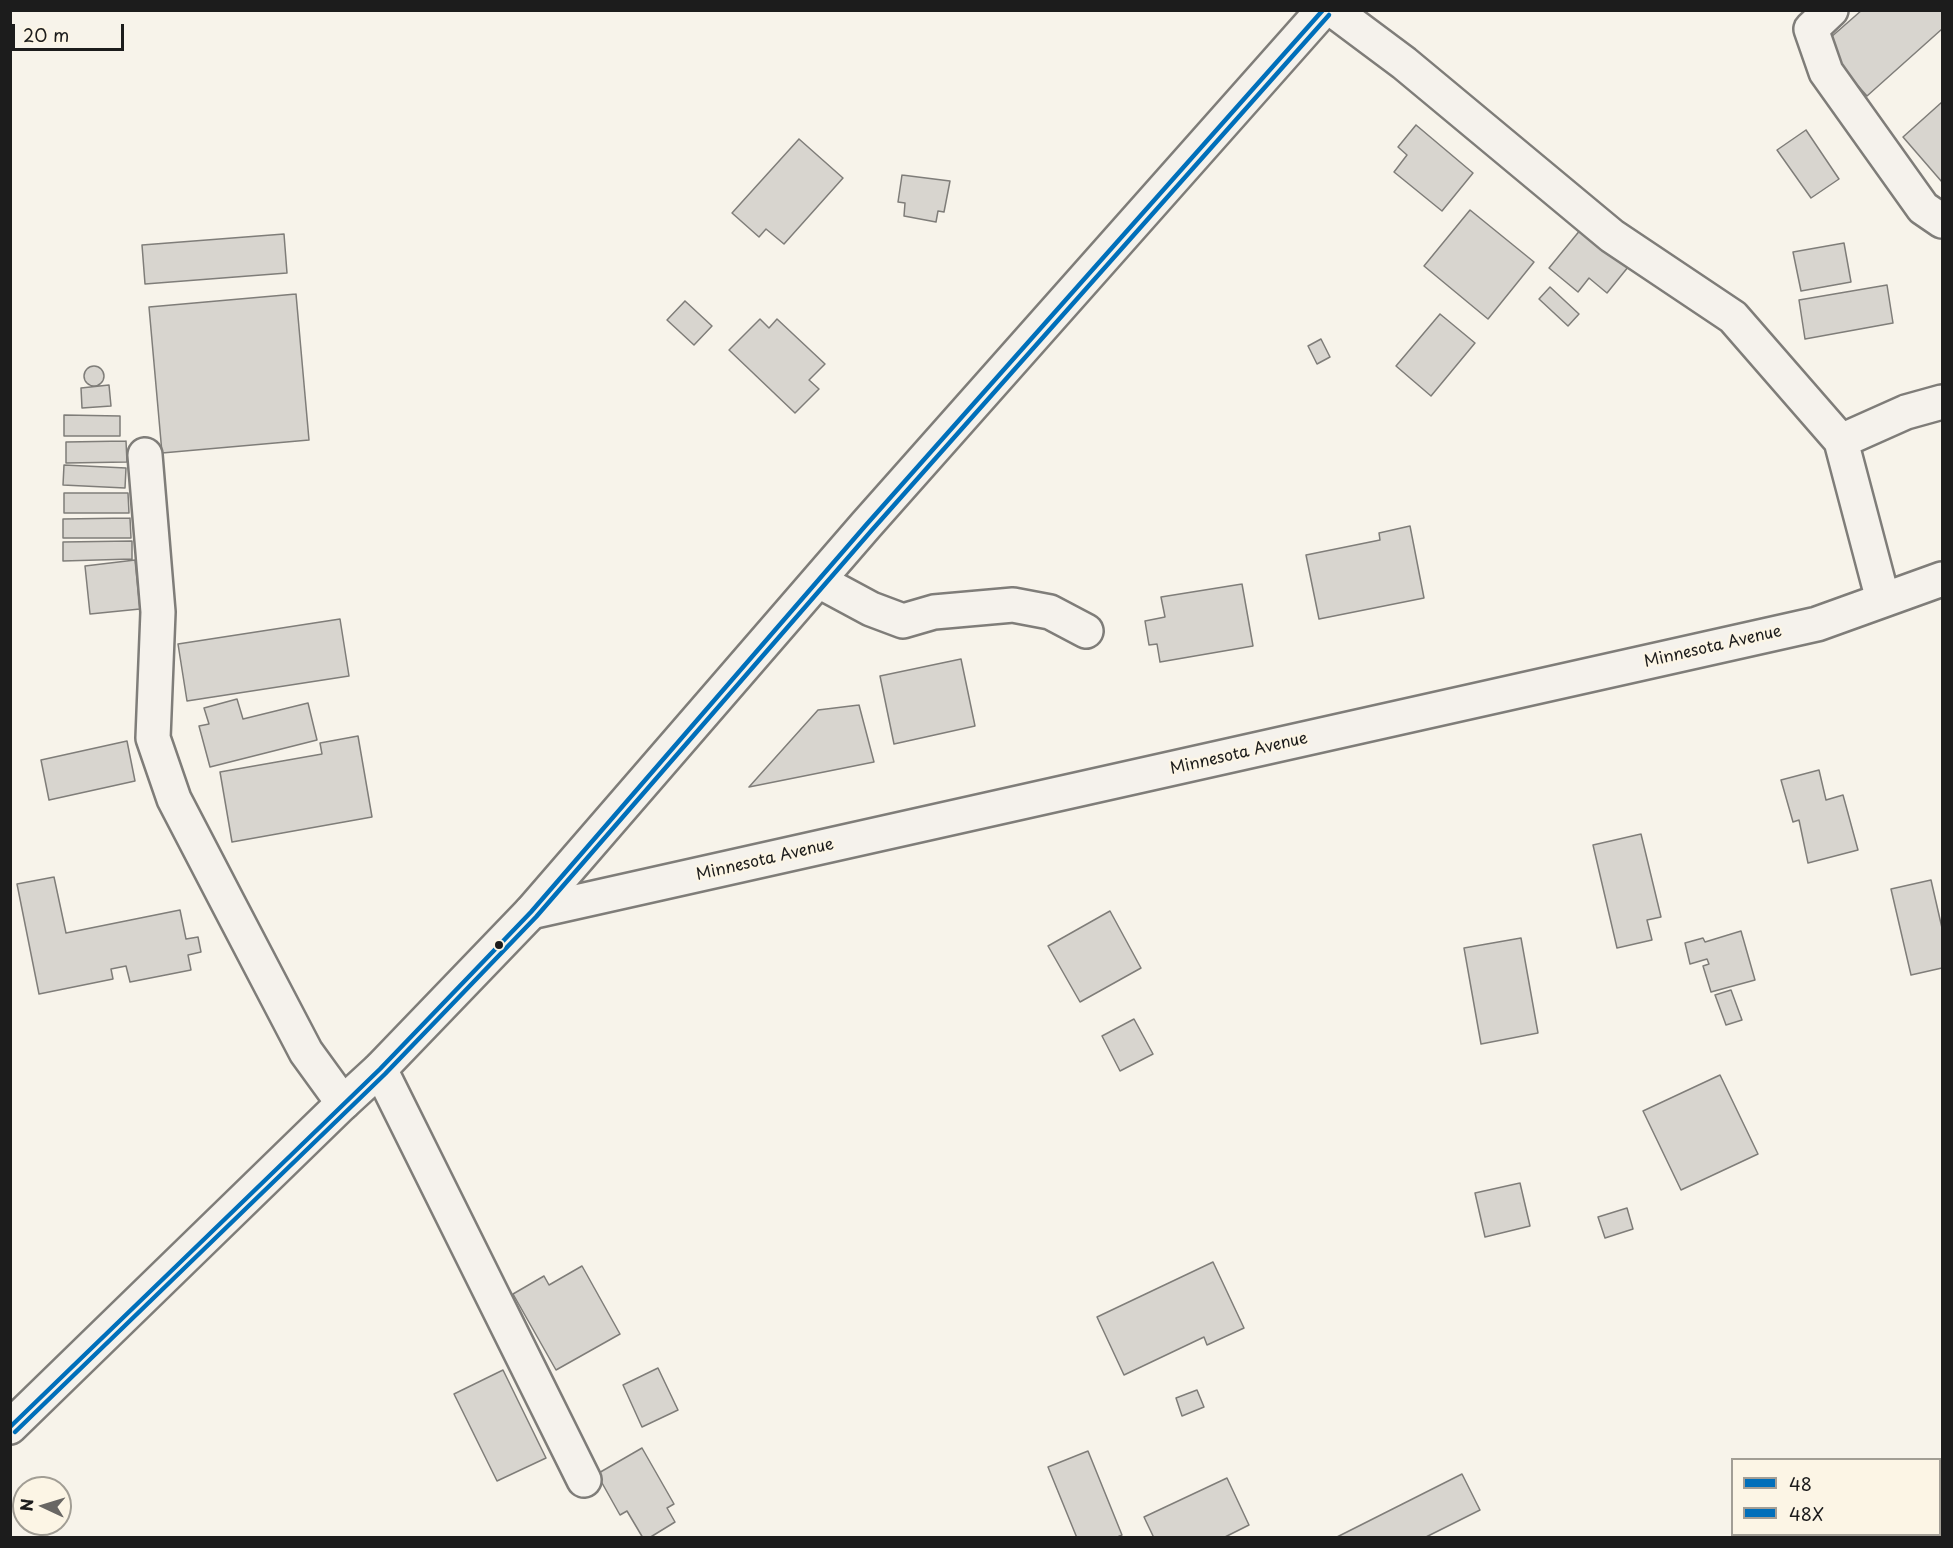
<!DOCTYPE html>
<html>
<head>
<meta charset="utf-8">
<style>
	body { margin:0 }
	#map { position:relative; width:1953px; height:1548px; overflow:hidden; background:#f7f3ea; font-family:"Playpen Sans",sans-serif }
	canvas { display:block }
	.frame { position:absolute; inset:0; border:12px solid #1c1c1c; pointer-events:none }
	.legend { position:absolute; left:1731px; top:1458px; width:210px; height:78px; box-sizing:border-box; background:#fcf5e5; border:2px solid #a29e95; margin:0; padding:8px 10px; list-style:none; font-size:18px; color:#1c1c1c }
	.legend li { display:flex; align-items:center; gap:12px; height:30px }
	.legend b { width:30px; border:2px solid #a29e95 }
	.north { position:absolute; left:12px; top:1476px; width:60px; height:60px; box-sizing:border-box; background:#fcf5e5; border:2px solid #a29e95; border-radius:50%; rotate:274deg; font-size:16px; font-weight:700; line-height:24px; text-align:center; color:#1c1c1c }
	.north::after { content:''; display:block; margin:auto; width:21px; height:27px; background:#696764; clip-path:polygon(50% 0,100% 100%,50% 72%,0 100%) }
	.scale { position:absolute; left:12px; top:24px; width:112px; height:27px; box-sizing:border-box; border:3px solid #1c1c1c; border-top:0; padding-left:8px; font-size:18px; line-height:21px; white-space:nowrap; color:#1c1c1c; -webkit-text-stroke:4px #fcf5e5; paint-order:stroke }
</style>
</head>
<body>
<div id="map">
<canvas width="1953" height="1548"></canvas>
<div class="frame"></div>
<ul class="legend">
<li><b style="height:8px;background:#006fba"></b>48</li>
<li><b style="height:8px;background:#006fba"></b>48X</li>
</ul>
<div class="north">N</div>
<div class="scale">20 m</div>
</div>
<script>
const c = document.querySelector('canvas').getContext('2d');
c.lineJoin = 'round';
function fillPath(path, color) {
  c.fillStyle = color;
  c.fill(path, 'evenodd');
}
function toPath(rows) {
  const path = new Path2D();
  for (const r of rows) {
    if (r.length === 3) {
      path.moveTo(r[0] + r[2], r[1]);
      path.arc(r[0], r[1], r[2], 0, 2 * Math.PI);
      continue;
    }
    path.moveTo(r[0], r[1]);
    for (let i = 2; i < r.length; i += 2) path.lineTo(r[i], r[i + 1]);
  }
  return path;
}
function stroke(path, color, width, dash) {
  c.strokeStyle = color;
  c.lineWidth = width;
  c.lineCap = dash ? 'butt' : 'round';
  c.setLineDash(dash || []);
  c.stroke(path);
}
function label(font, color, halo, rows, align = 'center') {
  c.font = font + ' "Playpen Sans",sans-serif';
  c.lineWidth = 4.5;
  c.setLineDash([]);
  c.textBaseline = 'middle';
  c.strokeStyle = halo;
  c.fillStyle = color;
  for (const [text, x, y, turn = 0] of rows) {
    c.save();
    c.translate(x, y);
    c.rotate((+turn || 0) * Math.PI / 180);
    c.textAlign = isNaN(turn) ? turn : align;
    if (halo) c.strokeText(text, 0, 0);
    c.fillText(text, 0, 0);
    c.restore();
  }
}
const building = toPath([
	[1862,10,1942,10,1942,29,1867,96,1822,45,1862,10],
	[1942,102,1942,182,1903,137,1942,102],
	[1416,125,1473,173,1442,211,1394,172,1407,155,1398,147,1416,125],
	[1806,130,1839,179,1811,198,1777,150,1806,130],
	[799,139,843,178,784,244,766,229,759,237,732,213,799,139],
	[902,175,950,181,944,212,938,211,936,222,904,216,905,203,898,202,902,175],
	[1470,210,1534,262,1488,319,1424,266,1470,210],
	[1586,223,1633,261,1607,293,1589,278,1578,292,1549,268,1586,223],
	[284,234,287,273,145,284,142,245,284,234],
	[1844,243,1851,282,1801,291,1793,252,1844,243],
	[1887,285,1893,323,1805,339,1799,300,1887,285],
	[1550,287,1579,314,1568,326,1539,299,1550,287],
	[296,294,309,440,162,453,149,307,296,294],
	[685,301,712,326,694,345,667,320,685,301],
	[1440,314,1475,343,1431,396,1396,366,1440,314],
	[760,319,769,328,777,319,825,364,809,380,819,389,795,413,729,350,760,319],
	[1321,339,1330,357,1317,364,1308,346,1321,339],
	[94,376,10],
	[109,385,111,406,82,408,81,388,109,385],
	[64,415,120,416,120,436,64,436,64,415],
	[126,441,127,462,66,463,66,442,126,441],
	[64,465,126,468,125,488,63,485,64,465],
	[64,493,128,493,129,513,64,513,64,493],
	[130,518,131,538,63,538,63,519,130,518],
	[1410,526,1424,598,1319,619,1306,555,1380,540,1379,533,1410,526],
	[132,541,132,559,63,561,63,542,132,541],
	[135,560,140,609,90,614,85,566,135,560],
	[1242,584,1253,646,1160,662,1157,644,1149,645,1145,621,1165,617,1161,597,1242,584],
	[340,619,349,676,187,701,178,644,340,619],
	[961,659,975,726,894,744,880,676,961,659],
	[237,699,243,719,308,703,317,740,210,767,199,726,209,724,204,708,237,699],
	[859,705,874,762,749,787,818,710,859,705],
	[358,736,372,817,232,842,220,772,322,754,320,743,358,736],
	[127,741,135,781,49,800,41,760,127,741],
	[1819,770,1826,800,1843,795,1858,850,1808,863,1799,820,1793,822,1781,780,1819,770],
	[1641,834,1661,917,1647,920,1652,940,1617,948,1593,845,1641,834],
	[54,877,66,933,180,910,186,939,198,937,201,952,188,955,191,970,130,982,126,966,111,969,113,979,39,994,17,884,54,877],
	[1931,880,1942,928,1942,968,1911,975,1891,889,1931,880],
	[1110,911,1141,968,1080,1002,1048,946,1110,911],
	[1741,931,1755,980,1711,992,1703,966,1709,964,1707,959,1690,964,1685,943,1703,938,1705,942,1741,931],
	[1521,938,1538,1033,1481,1044,1464,948,1521,938],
	[1731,990,1742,1020,1726,1025,1715,995,1731,990],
	[1134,1019,1153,1054,1120,1071,1102,1036,1134,1019],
	[1720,1075,1758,1154,1681,1190,1643,1111,1720,1075],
	[1520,1183,1530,1226,1485,1237,1475,1193,1520,1183],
	[1627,1208,1633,1229,1605,1238,1598,1217,1627,1208],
	[1213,1262,1244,1328,1207,1345,1204,1337,1124,1375,1097,1317,1213,1262],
	[582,1266,620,1334,556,1370,513,1294,544,1276,549,1285,582,1266],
	[658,1368,678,1410,642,1427,623,1385,658,1368],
	[503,1370,546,1458,497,1481,454,1394,503,1370],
	[1197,1390,1204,1407,1182,1416,1176,1398,1197,1390],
	[642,1448,674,1504,667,1508,675,1522,649,1538,643,1538,627,1511,620,1515,597,1474,642,1448],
	[1088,1451,1122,1535,1115,1538,1077,1538,1048,1467,1088,1451],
	[1462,1474,1480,1510,1424,1538,1335,1538,1462,1474],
	[1227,1478,1249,1525,1223,1538,1154,1538,1144,1517,1227,1478]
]);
const minor = toPath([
	[1333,10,1404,63,1612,236,1733,317,1841,441,1883,600],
	[1831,10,1811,29,1826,72,1923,208,1942,221],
	[1841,441,1906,412,1942,402],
	[145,455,158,612,153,738,174,799,227,901,306,1052,343,1103],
	[819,581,871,609,903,621,934,612,1013,605,1050,612,1086,631],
	[531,912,1817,624,1942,579],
	[380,1069,584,1480]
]);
const major = toPath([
	[10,1427,343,1103,380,1069,531,912,866,525,1323,10]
]);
const bus1 = toPath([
	[10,1427,380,1069,531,912,866,525,1323,10]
]);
const bus2 = toPath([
	[15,1432,385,1074,536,917,872,530,1329,15]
]);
const markers = [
	[499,945,5,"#1c1c1c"]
];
const streetNames = [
	["Minnesota Avenue",1713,647,-13],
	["Minnesota Avenue",1239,754,-13],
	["Minnesota Avenue",765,860,-13]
];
fillPath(building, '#d8d5cf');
stroke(building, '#7f7d79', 1.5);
stroke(minor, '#7f7d79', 38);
stroke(major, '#7f7d79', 38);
stroke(minor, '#f5f2ec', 33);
stroke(major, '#f5f2ec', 33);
stroke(bus1, '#006fba', 4.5);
stroke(bus2, '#006fba', 4.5);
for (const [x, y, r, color] of markers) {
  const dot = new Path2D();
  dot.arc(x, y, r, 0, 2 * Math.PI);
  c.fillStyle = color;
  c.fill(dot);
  stroke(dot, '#fcf5e5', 2);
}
label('16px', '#1c1c1c', '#fcf5e5', streetNames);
</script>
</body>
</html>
